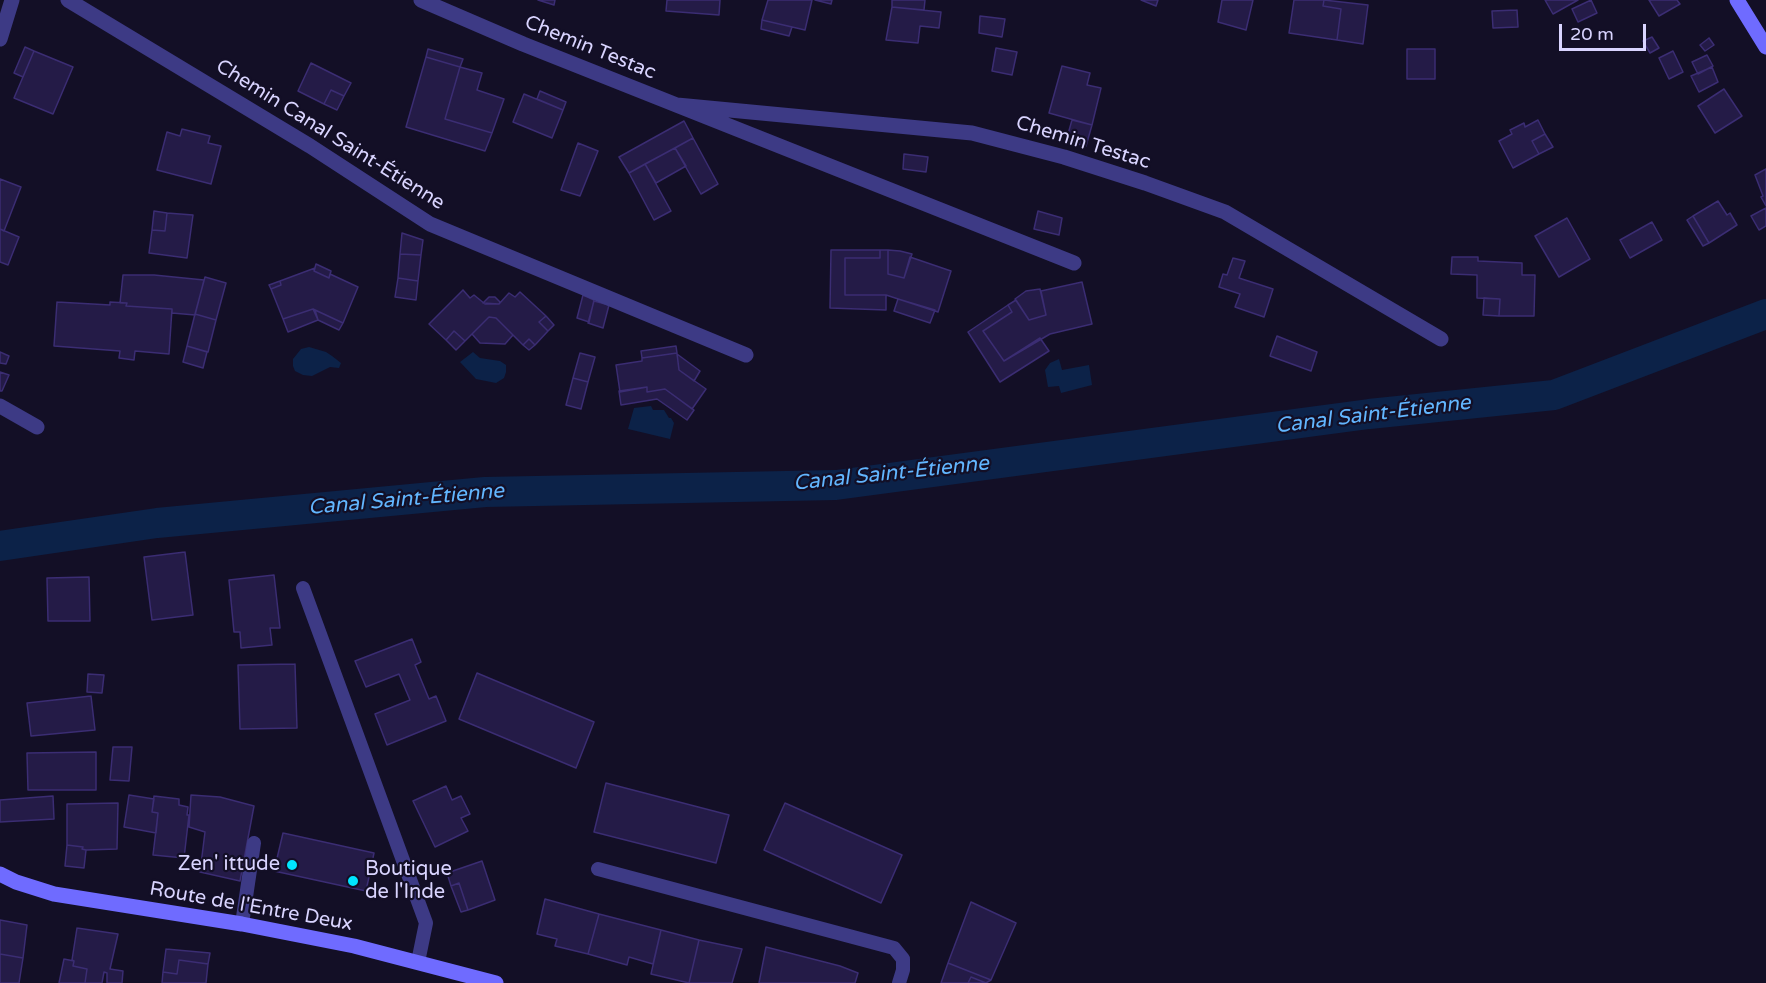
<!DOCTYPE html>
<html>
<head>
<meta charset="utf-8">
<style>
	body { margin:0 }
	#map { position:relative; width:1766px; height:983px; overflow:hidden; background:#130f26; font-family:"Varela Round",sans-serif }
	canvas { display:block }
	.scale { position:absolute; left:1559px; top:24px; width:87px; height:27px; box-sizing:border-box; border:3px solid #d9d4ff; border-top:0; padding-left:8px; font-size:18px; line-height:21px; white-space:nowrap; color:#d9d4ff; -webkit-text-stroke:4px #130f26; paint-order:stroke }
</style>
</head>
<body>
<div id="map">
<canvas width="1766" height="983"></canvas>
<div class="scale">20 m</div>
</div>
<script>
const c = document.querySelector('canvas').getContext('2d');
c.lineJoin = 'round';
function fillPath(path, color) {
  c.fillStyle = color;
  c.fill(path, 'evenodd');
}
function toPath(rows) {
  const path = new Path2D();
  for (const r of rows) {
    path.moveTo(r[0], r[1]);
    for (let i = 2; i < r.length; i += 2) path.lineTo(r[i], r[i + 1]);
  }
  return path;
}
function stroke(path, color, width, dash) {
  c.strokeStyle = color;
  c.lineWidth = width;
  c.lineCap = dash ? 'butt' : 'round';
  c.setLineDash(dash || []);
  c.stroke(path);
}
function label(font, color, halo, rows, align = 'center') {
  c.font = font + ' "Varela Round",sans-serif';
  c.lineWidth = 4.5;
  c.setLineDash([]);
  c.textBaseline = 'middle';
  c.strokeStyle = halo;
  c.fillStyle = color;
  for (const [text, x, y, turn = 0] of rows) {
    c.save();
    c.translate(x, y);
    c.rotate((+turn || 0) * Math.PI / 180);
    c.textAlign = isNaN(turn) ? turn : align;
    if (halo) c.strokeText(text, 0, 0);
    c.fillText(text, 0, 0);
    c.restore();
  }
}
const water = toPath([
	[309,347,326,352,332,356,341,363,339,368,330,367,312,376,303,375,295,371,293,366,293,359,301,349],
	[473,352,480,358,500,361,506,365,506,372,504,378,496,383,476,379,460,362],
	[1059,359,1062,370,1089,365,1092,385,1061,393,1059,386,1048,387,1045,370,1050,363],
	[651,406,653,410,664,410,669,418,671,418,674,423,670,439,628,429,634,408]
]);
const canal = toPath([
	[0,546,157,523,485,492,836,485,1369,414,1554,395,1766,314]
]);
const building = toPath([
	[538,0,555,0,554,5,538,0],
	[667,0,720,0,719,15,666,11,667,0],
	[768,0,812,0,805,30,762,20,768,0],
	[815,0,832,0,831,4,815,0],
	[892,0,925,0,924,10,892,7,892,0],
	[1141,0,1158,0,1156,6,1141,0],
	[1222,0,1253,0,1246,30,1218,22,1222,0],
	[1294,0,1324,0,1323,6,1341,9,1337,40,1289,33,1294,0],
	[1324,0,1368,5,1363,44,1337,40,1341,9,1323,6,1324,0],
	[1545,0,1578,0,1553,14,1545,0],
	[1591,0,1597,13,1578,22,1572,9,1591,0],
	[1649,0,1677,0,1680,4,1659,16,1649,0],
	[892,7,941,12,939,28,920,26,918,43,886,40,892,7],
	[1517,10,1518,27,1493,28,1492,11,1517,10],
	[980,16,1005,19,1002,37,979,33,980,16],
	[762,20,792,27,789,36,761,29,762,20],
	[1652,37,1659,48,1650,53,1643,41,1652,37],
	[1709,38,1714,45,1705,51,1700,45,1709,38],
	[25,47,34,51,23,77,14,73,25,47],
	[996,48,1017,52,1012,75,992,71,996,48],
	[428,49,463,59,460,67,426,57,428,49],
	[1407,49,1435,49,1435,79,1407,79,1407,49],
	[34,51,73,67,53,114,14,98,34,51],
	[1673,51,1683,72,1669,79,1659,58,1673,51],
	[1707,55,1713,66,1698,74,1692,62,1707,55],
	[426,57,460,67,445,119,492,133,485,151,406,127,426,57],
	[311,63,351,83,344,96,331,90,324,104,298,91,311,63],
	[1062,66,1090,73,1087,85,1101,88,1092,125,1049,113,1062,66],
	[460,67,482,73,477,90,504,99,492,133,445,119,460,67],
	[1712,67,1718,82,1699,92,1691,76,1712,67],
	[1724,89,1742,116,1715,133,1698,106,1724,89],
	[331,90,344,96,337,110,324,104,331,90],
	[540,91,566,102,563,110,537,99,540,91],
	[524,94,563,110,552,138,513,122,524,94],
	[1072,120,1092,125,1086,146,1066,141,1072,120],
	[1538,120,1545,134,1532,141,1539,154,1513,168,1499,141,1512,134,1510,130,1524,123,1525,127,1538,120],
	[684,121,693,138,629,173,619,157,684,121],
	[182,129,210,136,208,143,221,146,211,184,157,170,167,132,180,136,182,129],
	[1545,134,1553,147,1539,154,1532,141,1545,134],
	[693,138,718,184,701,194,675,148,693,138],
	[578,143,598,151,580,196,561,190,578,143],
	[675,148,686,166,656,183,645,164,675,148],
	[904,154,928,157,926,172,903,169,904,154],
	[645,164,671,211,654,220,629,173,645,164],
	[1766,169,1766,206,1761,197,1763,196,1755,175,1766,169],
	[0,179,21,187,4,231,0,229,0,179],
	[1718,201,1727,215,1730,213,1737,225,1709,243,1693,216,1718,201],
	[1766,208,1766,226,1759,230,1751,216,1766,208],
	[154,211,167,213,165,231,152,230,154,211],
	[1038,211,1062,218,1059,235,1034,229,1038,211],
	[167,213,193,215,187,258,149,253,152,230,165,231,167,213],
	[1693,216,1709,243,1703,246,1687,220,1693,216],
	[1567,218,1590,259,1559,277,1535,236,1567,218],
	[1652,222,1662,240,1630,258,1620,240,1652,222],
	[0,229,19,237,8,265,0,262,0,229],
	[402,233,423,240,421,255,400,254,402,233],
	[831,250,880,250,880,258,845,258,845,295,886,295,886,310,830,308,831,250],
	[880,250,888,250,888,274,904,278,910,257,951,271,938,312,886,295,845,295,845,258,880,258,880,250],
	[888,250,900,251,912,254,904,278,888,274,888,250],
	[400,254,421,255,418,281,398,278,400,254],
	[1452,257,1478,257,1478,261,1522,263,1522,275,1535,275,1534,316,1499,316,1500,299,1477,298,1477,275,1451,274,1452,257],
	[1233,258,1245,261,1239,278,1273,289,1264,317,1235,307,1240,294,1219,287,1223,274,1227,275,1233,258],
	[316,264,331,271,329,278,314,271,316,264],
	[315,268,314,271,329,278,330,274,358,287,343,323,313,309,283,319,271,289,281,285,280,281,315,268],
	[123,275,154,275,204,280,195,315,172,313,172,309,126,306,127,303,120,303,123,275],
	[205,277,226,283,216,320,195,314,205,277],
	[398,278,418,281,416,300,395,297,398,278],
	[280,281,281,285,271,289,269,285,280,281],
	[1082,282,1092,324,1050,334,1004,361,983,331,1012,312,1008,305,1016,300,1029,320,1046,315,1041,291,1082,282],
	[1040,289,1046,315,1029,320,1015,299,1026,291,1040,289],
	[463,290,470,298,474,295,485,304,499,304,509,293,515,297,520,292,546,316,539,322,548,331,535,345,529,339,523,345,496,318,489,317,465,341,454,331,446,340,429,324,463,290],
	[583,295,594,300,589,322,577,318,583,295],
	[489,297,495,297,500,302,499,304,483,303,489,297],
	[1484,298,1500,299,1499,316,1483,315,1484,298],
	[898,299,935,310,930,323,894,311,898,299],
	[594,301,609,305,603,328,588,323,594,301],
	[57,302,110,305,110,302,127,303,126,306,172,309,169,354,135,351,134,360,119,358,120,351,54,346,57,302],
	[1008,305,1012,312,983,331,1004,361,1040,338,1049,351,1000,382,968,332,1008,305],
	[313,309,318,320,288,332,283,319,313,309],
	[315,310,343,323,339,330,318,320,315,310],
	[195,314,216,320,208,352,187,346,195,314],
	[546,316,554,325,548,331,539,322,546,316],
	[489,317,496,318,513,335,505,344,480,343,472,334,489,317],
	[454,331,465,341,456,350,446,340,454,331],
	[1277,336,1317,352,1311,371,1270,356,1277,336],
	[529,339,535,345,529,350,523,345,529,339],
	[187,346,207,352,203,368,183,362,187,346],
	[676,346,677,353,642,358,641,351,676,346],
	[0,352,9,356,6,364,0,363,0,352],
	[580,353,595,357,588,382,573,378,580,353],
	[677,353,679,370,706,389,692,409,665,389,647,392,647,387,620,392,616,365,642,361,642,358,677,353],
	[677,354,700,371,694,381,679,370,677,354],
	[0,372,9,375,2,391,0,391,0,372],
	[573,378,588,382,581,409,566,405,573,378],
	[647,387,647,392,665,389,694,410,687,420,657,399,621,405,619,391,647,387],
	[185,552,193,615,152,620,144,557,185,552],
	[274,575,280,628,270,628,272,645,241,648,240,632,234,632,229,580,274,575],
	[89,577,90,621,48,621,47,578,89,577],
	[412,639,421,662,415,665,429,699,436,696,446,721,387,745,375,714,410,700,399,674,366,687,355,661,412,639],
	[295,664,297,728,240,729,238,665,295,664],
	[477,673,594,722,576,768,459,719,477,673],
	[88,674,104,675,102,693,87,692,88,674],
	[91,696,95,730,31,736,27,703,91,696],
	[113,747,132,747,129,781,110,780,113,747],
	[96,752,96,790,28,790,27,753,96,752],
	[606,783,729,815,716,863,594,832,606,783],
	[446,786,452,800,461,796,470,814,461,818,468,831,435,847,413,801,446,786],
	[129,795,154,799,152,812,158,813,156,833,124,827,129,795],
	[191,795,220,797,254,806,240,881,200,872,205,832,189,827,191,795],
	[53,796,54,819,0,822,0,800,53,796],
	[154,796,179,799,179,805,188,807,187,815,189,815,184,858,153,855,158,813,152,812,154,796],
	[118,803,117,849,86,850,82,849,83,847,67,845,67,804,118,803],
	[785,803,902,855,881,903,764,850,785,803],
	[283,833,374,853,366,891,274,871,283,833],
	[67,845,83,847,82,849,86,850,84,868,65,866,67,845],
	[482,861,495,900,468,910,459,883,451,886,447,873,482,861],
	[459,883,468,910,461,912,451,886,459,883],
	[545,899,599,914,588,954,555,946,557,939,537,934,545,899],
	[971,902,1016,923,991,980,948,963,971,902],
	[599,914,661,930,653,964,629,957,627,965,588,954,599,914],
	[0,920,27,925,23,958,0,954,0,920],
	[77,928,118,934,110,969,123,971,122,983,107,983,107,973,104,972,102,983,85,983,87,969,73,966,74,961,72,960,77,928],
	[661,930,699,940,689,983,651,974,661,930],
	[699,940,742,949,732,983,689,983,699,940],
	[766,947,840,966,858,973,855,983,759,983,766,947],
	[166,949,210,953,208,964,179,960,177,974,163,972,166,949],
	[0,954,23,958,19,983,0,983,0,954],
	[64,959,74,961,73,966,87,969,85,983,59,983,64,959],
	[179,960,208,964,206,983,162,983,163,972,177,974,179,960],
	[948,963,991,980,986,983,971,977,968,983,941,983,948,963],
	[971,977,986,983,968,983,971,977]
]);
const lane = toPath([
	[303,588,426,923,418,962],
	[598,869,894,948,903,959,903,970,899,983],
	[242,924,254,843]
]);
const street = toPath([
	[68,0,310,146,430,224,746,355],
	[421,0,523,44,1074,263],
	[0,39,12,0],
	[677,105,972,133,1064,157,1145,183,1225,212,1441,339],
	[0,406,37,427]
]);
const secondary = toPath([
	[1737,0,1766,47],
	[0,874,16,882,54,894,242,924,354,946,496,983]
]);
const markers = [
	[292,865,6,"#00e5ff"],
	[353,881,6,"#00e5ff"]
];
const streetNames = [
	["Chemin Testac",590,48,22],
	["Chemin Canal Saint-Étienne",330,135,32],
	["Chemin Testac",1083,143,17],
	["Route de l'Entre Deux",251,907,10]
];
const poiNames = [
	["Zen' ittude",280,865],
	["Boutique",365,870,"left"],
	["de l'Inde",365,893,"left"]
];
const waterNames = [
	["Canal Saint-Étienne",1373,415,-7],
	["Canal Saint-Étienne",891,474,-6],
	["Canal Saint-Étienne",406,500,-5]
];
fillPath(water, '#0c2248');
stroke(canal, '#0c2248', 30);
fillPath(building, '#241b47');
stroke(building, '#3b2d73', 1.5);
stroke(lane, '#3d3a85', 14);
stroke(street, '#3d3a85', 15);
stroke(secondary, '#6f6bff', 15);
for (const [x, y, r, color] of markers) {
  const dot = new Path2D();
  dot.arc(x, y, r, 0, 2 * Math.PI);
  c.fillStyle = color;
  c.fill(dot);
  stroke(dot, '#130f26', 2);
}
label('20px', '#d9d4ff', '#130f26', streetNames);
label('20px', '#d9d4ff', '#130f26', poiNames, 'right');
label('italic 21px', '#62b6ff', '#130f26', waterNames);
</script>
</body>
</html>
